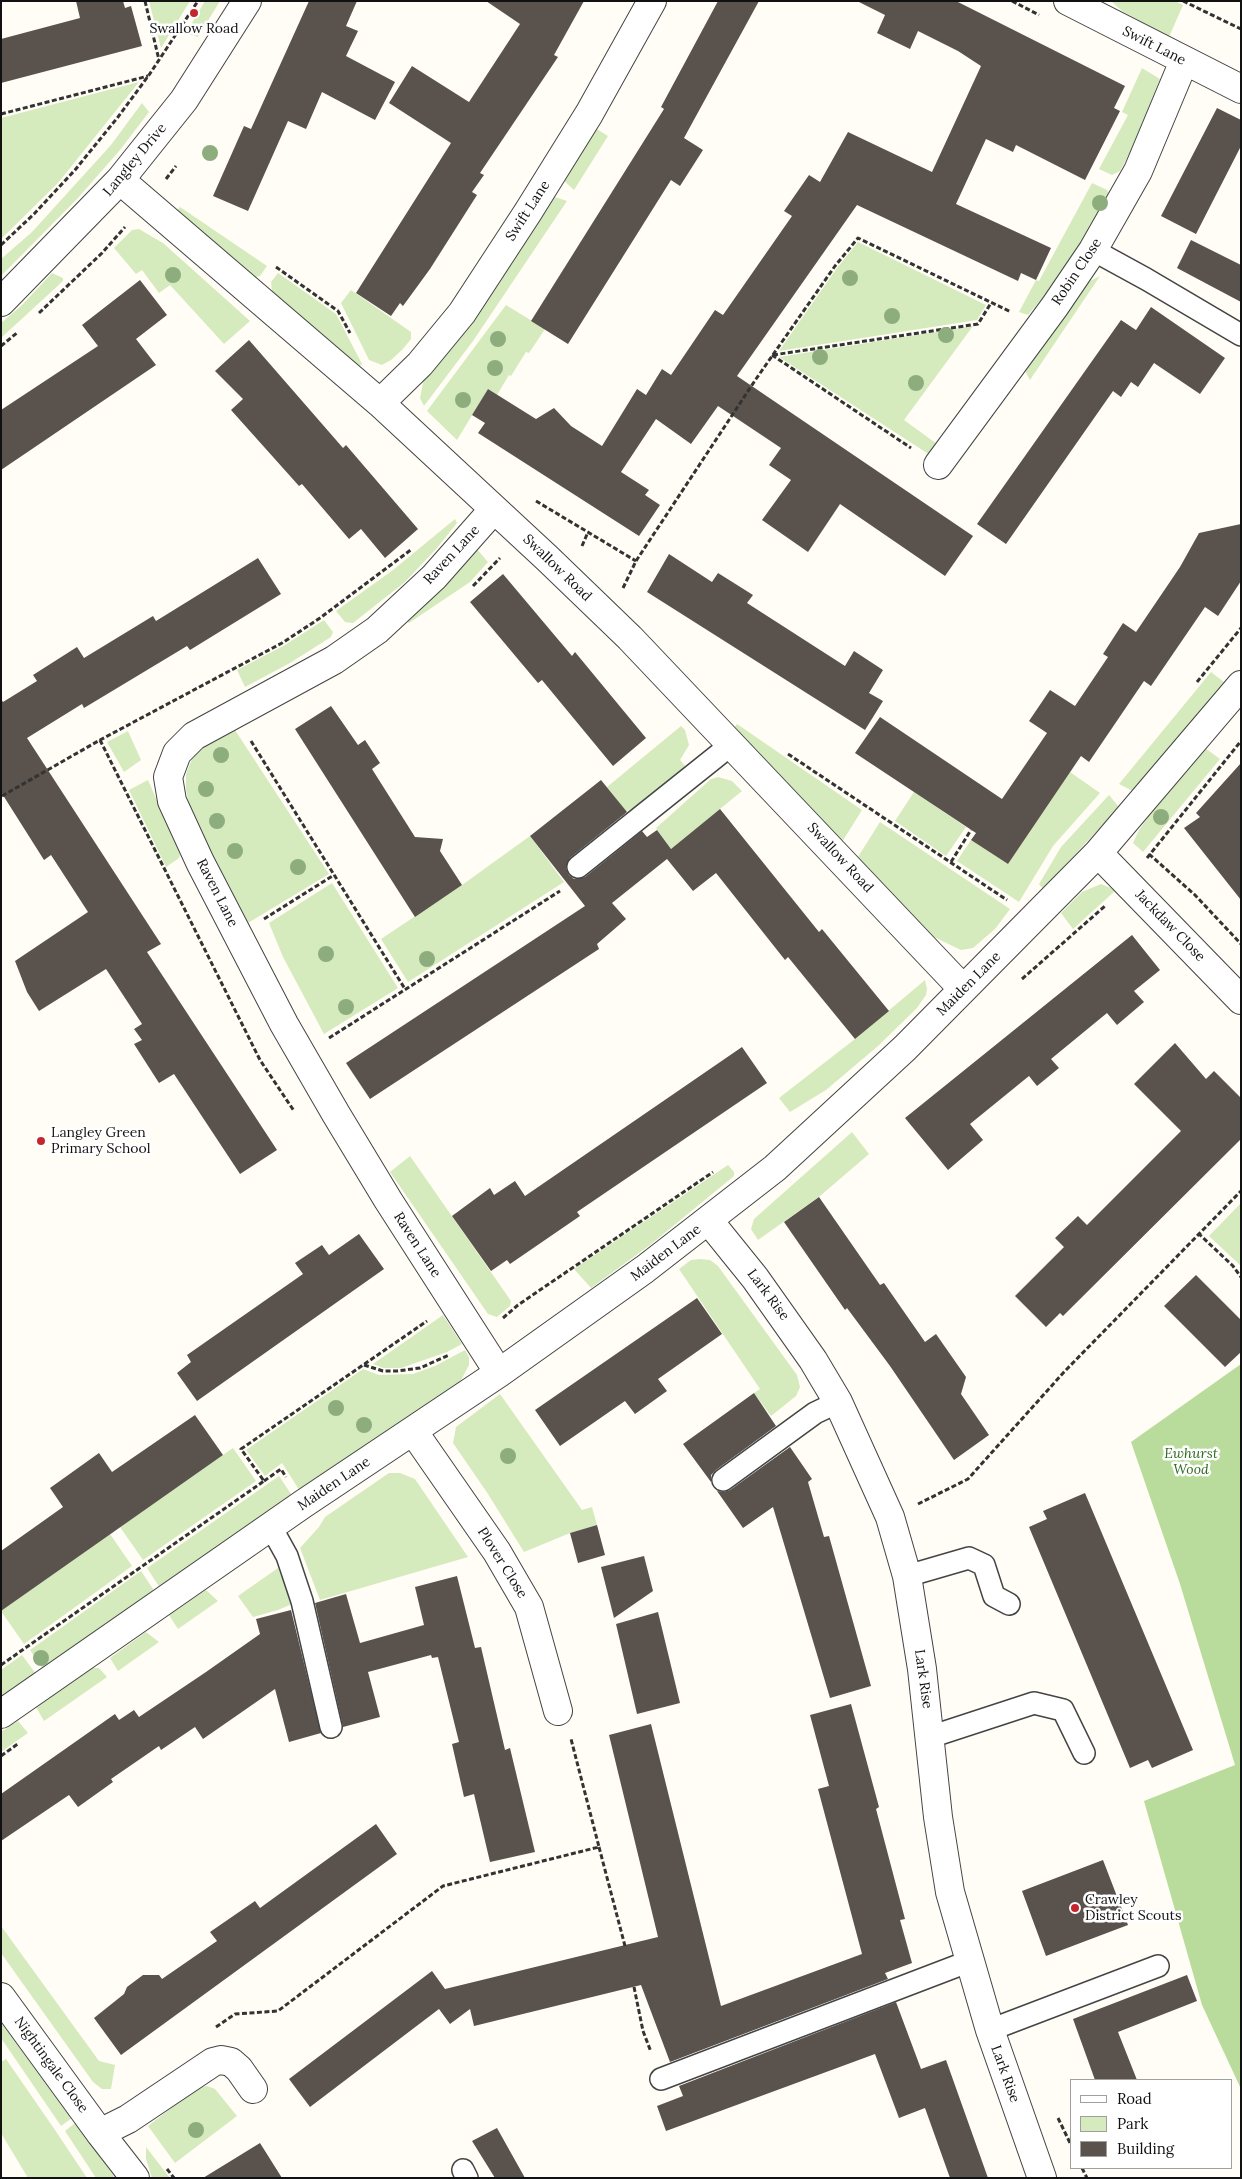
<!DOCTYPE html>
<html>
<head>
<meta charset="utf-8">
<style>
	body { margin:0 }
	#map { position:relative; width:1242px; height:2179px; overflow:hidden; background:#fffdf5; font-family:Lora,serif }
	canvas { display:block }
	.frame { position:absolute; inset:0; border:2px solid #111; pointer-events:none }
	.legend { position:absolute; left:1070px; top:2079px; width:162px; height:90px; box-sizing:border-box; background:#fff; border:1px solid #a0a0a0; margin:0; padding:6px 9px; list-style:none; font-size:15px; color:#111 }
	.legend li { display:flex; align-items:center; gap:10px; height:25px }
	.legend b { width:25px; border:1px solid #a0a0a0 }
</style>
</head>
<body>
<div id="map">
<canvas width="1242" height="2179"></canvas>
<div class="frame"></div>
<ul class="legend">
<li><b style="height:6px;background:#fff"></b>Road</li>
<li><b style="height:14px;background:#d5ebbd"></b>Park</li>
<li><b style="height:14px;background:#5a524d"></b>Building</li>
</ul>
</div>
<script>
const c = document.querySelector('canvas').getContext('2d');
c.lineJoin = 'round';
function fillPath(path, color) {
  c.fillStyle = color;
  c.fill(path, 'evenodd');
}
function toPath(rows) {
  const path = new Path2D();
  for (const r of rows) {
    path.moveTo(r[0], r[1]);
    for (let i = 2; i < r.length; i += 2) path.lineTo(r[i], r[i + 1]);
  }
  return path;
}
function stroke(path, color, width, dash) {
  c.strokeStyle = color;
  c.lineWidth = width;
  c.lineCap = dash ? 'butt' : 'round';
  c.setLineDash(dash || []);
  c.stroke(path);
}
function label(font, color, halo, rows, align = 'center') {
  c.font = font + ' Lora,serif';
  c.lineWidth = 5;
  c.setLineDash([]);
  c.textBaseline = 'middle';
  c.strokeStyle = halo;
  c.fillStyle = color;
  for (const [text, x, y, turn = 0] of rows) {
    c.save();
    c.translate(x, y);
    c.rotate((+turn || 0) * Math.PI / 180);
    c.textAlign = isNaN(turn) ? turn : align;
    if (halo) c.strokeText(text, 0, 0);
    c.fillText(text, 0, 0);
    c.restore();
  }
}
const green = toPath([
	[149,1,190,1,161,48],
	[205,1,220,1,198,37,186,33],
	[1111,1,1175,1,1183,5,1169,37,1122,11],
	[1142,68,1160,79,1133,147,1120,171,1112,175,1099,169,1128,115,1122,112],
	[139,82,58,183,1,239,1,118],
	[142,103,149,112,120,150,78,198,1,276,1,259,32,232,111,145],
	[592,126,608,136,574,190,562,179],
	[1092,183,1107,190,1109,194,1105,204,1050,289,1028,315,1019,312,1036,280,1039,281],
	[552,196,567,201,473,341,424,406,420,398,424,378],
	[180,207,267,266,260,276,256,277,177,210],
	[139,229,163,243,250,321,224,344,170,285,159,293,142,270,136,274,114,248,132,230],
	[858,242,986,305,977,320,779,351,837,268],
	[52,273,63,278,63,281,1,338,1,323,22,305],
	[278,273,336,314,362,364,357,368,272,292,271,282],
	[1100,276,1030,380,1025,371,1084,284],
	[351,290,411,332,411,339,402,350,391,360,382,365,369,360,341,303],
	[506,305,545,329,529,353,526,352,511,376,509,375,497,395,488,389,457,440,427,411],
	[973,326,904,420,937,444,930,455,779,357],
	[455,519,457,523,437,548,405,582,353,623,345,622,336,611,393,570],
	[475,547,488,562,470,582,409,623,404,619],
	[324,620,333,632,331,637,290,663,245,687,237,670,285,645],
	[1211,672,1224,682,1186,729,1133,791,1119,784],
	[737,724,862,810,842,842,734,728],
	[681,726,685,730,689,745,680,760,685,766,637,806,627,811,621,809,618,801,607,787],
	[233,727,329,874,243,926,190,808,186,790,186,774,192,759,201,746],
	[128,731,141,760,124,772,107,742],
	[1205,748,1220,759,1143,852,1133,843,1139,830,1153,810],
	[1070,772,1100,793,1053,846,1019,902,957,861,971,840,1008,864],
	[718,777,732,781,742,791,671,849,656,828,711,779],
	[148,780,180,854,179,858,166,867,129,790],
	[914,792,966,827,946,856,895,821],
	[1109,795,1119,807,1043,889,1039,884,1061,847],
	[880,822,1010,909,995,929,973,948,961,950,934,937,856,860],
	[530,836,564,882,408,982,381,939,462,885],
	[332,883,398,988,324,1034,283,957,269,923],
	[1101,884,1116,890,1073,929,1061,913,1082,892],
	[925,980,927,989,926,995,917,1008,878,1046,826,1090,790,1112,779,1098,855,1039],
	[852,1132,869,1154,820,1196,758,1240,751,1229,754,1219],
	[410,1156,511,1301,510,1306,497,1317,488,1314,390,1172],
	[728,1165,734,1172,734,1176,650,1245,591,1288,574,1269],
	[1241,1203,1241,1266,1209,1236],
	[700,1259,710,1260,718,1266,797,1375,800,1387,796,1396,771,1416,754,1393,760,1389,679,1269,691,1260],
	[443,1315,462,1344,447,1352,401,1368,383,1368,373,1364],
	[465,1350,469,1357,469,1365,460,1382,300,1491,282,1463,265,1476,246,1450,363,1369,379,1375,413,1374,435,1366],
	[500,1394,582,1510,592,1507,597,1525,570,1533,524,1552,488,1494,453,1443,456,1427],
	[233,1448,256,1481,143,1560,120,1527],
	[389,1473,400,1473,415,1479,468,1557,320,1600,300,1548,319,1527,325,1517],
	[279,1476,293,1497,160,1588,147,1568],
	[110,1534,132,1566,24,1644,1,1611],
	[278,1568,292,1604,278,1610,253,1617,238,1596],
	[141,1571,155,1592,43,1669,30,1650],
	[206,1590,218,1601,178,1629,169,1615],
	[146,1632,159,1642,118,1671,110,1658],
	[22,1655,36,1674,1,1698,1,1670],
	[92,1668,99,1668,107,1677,44,1721,36,1707],
	[18,1721,28,1733,1,1752,1,1732],
	[1,1926,99,2061,115,2065,111,2089,102,2089,93,2082,1,1953],
	[1,2021,72,2118,61,2126,1,2038],
	[6,2059,55,2130,87,2178,28,2178,1,2133,1,2062],
	[207,2086,215,2089,237,2116,175,2163,148,2126,197,2088],
	[75,2123,117,2178,96,2178,65,2131],
	[146,2147,170,2178,152,2178,146,2159]
]);
const forest = toPath([
	[1241,1364,1241,2089,1202,2005,1144,1801,1235,1765,1180,1584,1131,1442]
]);
const building = toPath([
	[76,1,123,1,125,8,131,6,142,46,1,83,1,39,80,18],
	[309,1,357,1,346,26,358,31,346,56,395,82,375,120,322,92,306,129,288,121,248,211,213,196,244,126,251,129],
	[486,1,584,1,554,55,558,57,480,173,484,175,472,192,477,195,430,269,403,306,400,303,391,316,356,293,451,143,389,103,412,66,469,102,520,24],
	[718,1,759,1,684,138,703,150,680,186,671,180,568,344,531,321,664,109,661,107],
	[857,1,956,1,1125,86,1114,108,1120,111,1085,180,1016,145,1013,152,986,139,956,204,1051,248,1036,280,1021,273,1018,281,857,205,737,376,973,536,945,576,840,504,808,552,762,520,791,480,769,465,781,448,718,406,691,444,656,419,621,472,649,490,645,495,660,505,639,536,478,433,485,423,472,415,488,389,536,419,554,408,571,426,602,446,637,389,646,395,662,369,671,375,715,310,723,315,792,216,784,211,809,175,820,182,848,132,932,172,981,66,958,51,918,31,910,49,877,33,885,15],
	[1217,108,1241,120,1241,146,1196,234,1161,216],
	[1191,240,1241,265,1241,302,1177,268],
	[140,280,167,315,136,339,156,365,1,470,1,410,98,346,82,325],
	[1151,307,1225,358,1200,394,1154,363,1138,387,1131,382,1121,397,1113,391,1006,544,977,524,1121,320,1136,330],
	[249,340,343,448,346,445,418,529,385,558,361,529,349,539,302,484,299,486,231,410,243,399,215,371],
	[1241,524,1241,581,1218,616,1205,607,1151,686,1144,681,1089,762,1081,756,1008,864,971,840,976,833,855,753,880,717,1002,799,1047,733,1029,721,1050,690,1075,706,1108,657,1103,654,1123,623,1136,632,1180,567,1199,533],
	[669,554,712,582,718,573,753,595,747,603,845,666,854,651,883,670,869,693,883,701,865,730,647,592],
	[258,558,281,594,190,650,187,646,84,708,82,704,27,738,161,944,147,952,277,1150,240,1174,174,1074,159,1083,134,1044,142,1040,134,1029,142,1024,106,969,39,1011,27,992,15,961,88,912,51,855,44,860,1,792,1,699,3,702,37,681,33,675,77,647,84,658,153,616,156,621],
	[503,574,572,656,575,652,646,738,613,766,542,680,538,683,470,602],
	[331,706,358,745,365,740,380,763,372,769,415,837,443,839,440,851,462,885,415,917,295,729],
	[1241,763,1241,900,1184,828,1200,817,1196,813],
	[601,780,627,812,570,858,566,868,569,875,574,879,585,877,642,831,647,837,657,830,671,849,720,809,819,932,822,929,889,1011,855,1039,788,957,785,960,716,873,693,891,667,859,612,903,626,919,597,944,599,949,370,1099,346,1063,585,906,530,836],
	[1132,935,1160,970,1134,991,1144,1002,1117,1025,1107,1013,1051,1059,1059,1068,1037,1086,1029,1076,970,1124,983,1140,948,1170,905,1118],
	[1175,1043,1206,1079,1214,1071,1241,1098,1241,1139,1063,1316,1060,1313,1046,1327,1015,1296,1064,1247,1055,1238,1078,1216,1087,1225,1181,1131,1134,1084],
	[742,1047,767,1083,577,1212,580,1216,510,1264,507,1260,491,1271,452,1216,490,1188,494,1195,515,1181,525,1196],
	[819,1197,880,1285,884,1283,925,1342,936,1334,966,1377,961,1394,989,1435,954,1460,890,1366,847,1308,845,1310,784,1222],
	[359,1234,384,1269,197,1401,177,1373,191,1362,187,1355,303,1274,295,1263,322,1245,329,1255],
	[1196,1275,1241,1320,1241,1352,1225,1367,1164,1306],
	[697,1298,722,1334,658,1379,667,1391,635,1414,625,1401,560,1446,535,1410],
	[754,1393,776,1426,716,1470,711,1475,711,1482,683,1444],
	[195,1415,223,1455,1,1611,1,1551,63,1507,50,1488,99,1453,112,1472],
	[790,1447,812,1479,808,1482,824,1537,829,1536,871,1686,830,1698,773,1507,743,1528,717,1491,724,1492,730,1490],
	[1085,1493,1193,1750,1152,1768,1148,1760,1130,1768,1029,1527,1047,1519,1043,1511],
	[597,1525,605,1555,578,1563,570,1533],
	[644,1556,653,1591,614,1618,601,1567],
	[457,1576,475,1648,481,1647,505,1750,510,1748,535,1852,490,1862,474,1794,464,1797,452,1744,459,1742,438,1657,432,1658,431,1655,368,1672,380,1717,343,1727,315,1603,346,1594,360,1643,424,1625,415,1587],
	[291,1610,321,1733,289,1742,275,1689,203,1739,195,1727,161,1750,159,1746,111,1779,113,1782,78,1807,69,1795,1,1841,1,1794,115,1714,119,1720,134,1710,139,1717,206,1672,260,1634,256,1619],
	[658,1612,680,1703,637,1714,616,1624],
	[851,1704,879,1807,876,1809,905,1919,900,1920,912,1963,885,1973,888,1979,670,2062,641,1985,474,2026,470,2009,450,2024,439,2009,310,2107,289,2079,432,1971,445,1989,658,1937,609,1735,651,1724,721,2006,862,1954,818,1789,829,1786,810,1715],
	[376,1824,397,1854,121,2055,94,2018,124,1994,127,1987,143,1975,159,1975,162,1979,217,1941,210,1932,255,1901,260,1908],
	[1103,1860,1128,1925,1046,1956,1022,1891],
	[1187,1975,1197,2001,1118,2032,1137,2080,1095,2080,1073,2019],
	[896,2002,921,2069,946,2060,988,2178,950,2178,925,2108,899,2118,875,2054,666,2131,657,2106,683,2096,679,2086],
	[497,2128,525,2178,495,2178,472,2141],
	[260,2143,282,2178,203,2178]
]);
const path = toPath([
	[145,1,159,60],
	[1012,1,1039,15],
	[1183,1,1241,29],
	[1,114,148,76],
	[166,179,176,166],
	[1,245,34,214,75,170,118,117,149,75,198,1],
	[276,267,338,311,350,333],
	[39,313,102,253,125,227],
	[1,346,18,332],
	[772,355,911,448],
	[773,355,978,324,991,303],
	[536,501,636,561],
	[582,546,588,532],
	[473,586,500,558],
	[623,588,636,561,756,379,835,266,858,238,1011,312],
	[1197,682,1241,628],
	[100,740,260,1060,294,1111],
	[251,741,405,989],
	[788,754,1007,900],
	[2,796,100,740,282,643,320,618,412,549],
	[1149,854,1195,895,1241,944],
	[1147,858,1241,741],
	[951,862,971,830],
	[264,919,334,875],
	[1022,979,1105,906],
	[329,1038,560,891],
	[1198,1233,1233,1266,1241,1277],
	[503,1318,518,1305,713,1172],
	[364,1365,383,1371,397,1371,420,1368,449,1355],
	[264,1481,281,1469,286,1477],
	[918,1504,968,1479,1064,1372,1241,1191],
	[1,1665,264,1481,241,1449,427,1321],
	[1,1756,19,1743],
	[599,1847,625,1946],
	[634,1987,643,2031,651,2052],
	[216,2027,235,2014,278,2011,443,1886,599,1847,571,1739],
	[1058,2118,1071,2145],
	[1082,2168,1087,2178],
	[167,2169,174,2178]
]);
const service = toPath([
	[1093,250,1146,279,1241,335],
	[578,867,732,744],
	[723,1480,815,1413,838,1402],
	[271,1527,287,1556,302,1601,331,1727],
	[907,1576,969,1558,984,1565,994,1596,1009,1604],
	[930,1737,1034,1703,1063,1710,1084,1753],
	[990,2030,1158,1966],
	[661,2079,970,1961],
	[463,2170,467,2178]
]);
const minor = toPath([
	[1068,1,1241,89],
	[120,180,380,403,547,558,630,638,963,989],
	[1,302,120,180,184,100,247,1],
	[380,403,420,364,462,313,528,212,589,114,652,1],
	[938,465,1055,306,1093,250,1138,171,1184,61],
	[494,509,434,577,377,630,334,660,194,736,177,753,168,777,172,801,200,862,284,1024,336,1114,388,1200,499,1373],
	[1098,853,1241,1000],
	[709,1221,755,1278,813,1360,838,1402,890,1517,907,1576,922,1669,938,1817,950,1892,990,2030,1042,2178],
	[413,1431,497,1552,529,1607,558,1711],
	[1,1714,303,1504,499,1373,645,1269,775,1168,905,1048,1098,853,1241,685],
	[1,1997,100,2133,135,2178],
	[100,2133,128,2119,213,2062,221,2060,231,2062,239,2069,253,2089]
]);
const trees = [
	[210,153],
	[1100,203],
	[173,275],
	[850,278],
	[892,316],
	[946,335],
	[498,339],
	[820,357],
	[495,368],
	[916,383],
	[463,400],
	[221,755],
	[206,789],
	[1161,817],
	[217,821],
	[235,851],
	[298,867],
	[326,954],
	[427,959],
	[346,1007],
	[336,1408],
	[364,1425],
	[508,1456],
	[41,1658],
	[196,2130]
];
const markers = [
	[194,13,5,"#c4262e"],
	[41,1141,5,"#c4262e"],
	[1075,1908,5,"#c4262e"]
];
const poiNames = [
	["Swallow Road",194,29,"center"],
	["Langley Green",51,1133],
	["Primary School",51,1149],
	["Crawley",1085,1900],
	["District Scouts",1085,1916]
];
const streetNames = [
	["Swift Lane",1154,46,27],
	["Langley Drive",135,160,-50],
	["Swift Lane",528,211,-57],
	["Robin Close",1077,272,-56],
	["Raven Lane",452,555,-47],
	["Swallow Road",557,568,44],
	["Swallow Road",840,858,47],
	["Raven Lane",217,893,63],
	["Jackdaw Close",1170,926,46],
	["Maiden Lane",969,984,-45],
	["Raven Lane",417,1245,57],
	["Maiden Lane",666,1253,-37],
	["Lark Rise",768,1295,53],
	["Maiden Lane",334,1484,-34],
	["Plover Close",502,1563,58],
	["Lark Rise",923,1679,82],
	["Nightingale Close",51,2065,54],
	["Lark Rise",1005,2074,70]
];
const parkNames = [
	["Ewhurst",1191,1454],
	["Wood",1191,1470]
];
fillPath(green, '#d5ebbd');
fillPath(forest, '#b9dc9c');
fillPath(building, '#5a524d');
stroke(service, '#444', 24);
stroke(minor, '#444', 30);
stroke(path, '#333', 3, [5, 2.5]);
stroke(service, '#fff', 21);
stroke(minor, '#fff', 28);
c.fillStyle = '#8dad7f';
for (const [x, y] of trees) {
  c.beginPath();
  c.arc(x, y, 8, 0, 2 * Math.PI);
  c.fill();
}
for (const [x, y, r, color] of markers) {
  const dot = new Path2D();
  dot.arc(x, y, r, 0, 2 * Math.PI);
  c.fillStyle = color;
  c.fill(dot);
  stroke(dot, '#fff', 2);
}
label('14px', '#111', '#fff', poiNames, 'left');
label('14px', '#111', '#fff', streetNames);
label('italic 14px', '#2f6b1f', '#fff', parkNames);
</script>
</body>
</html>
